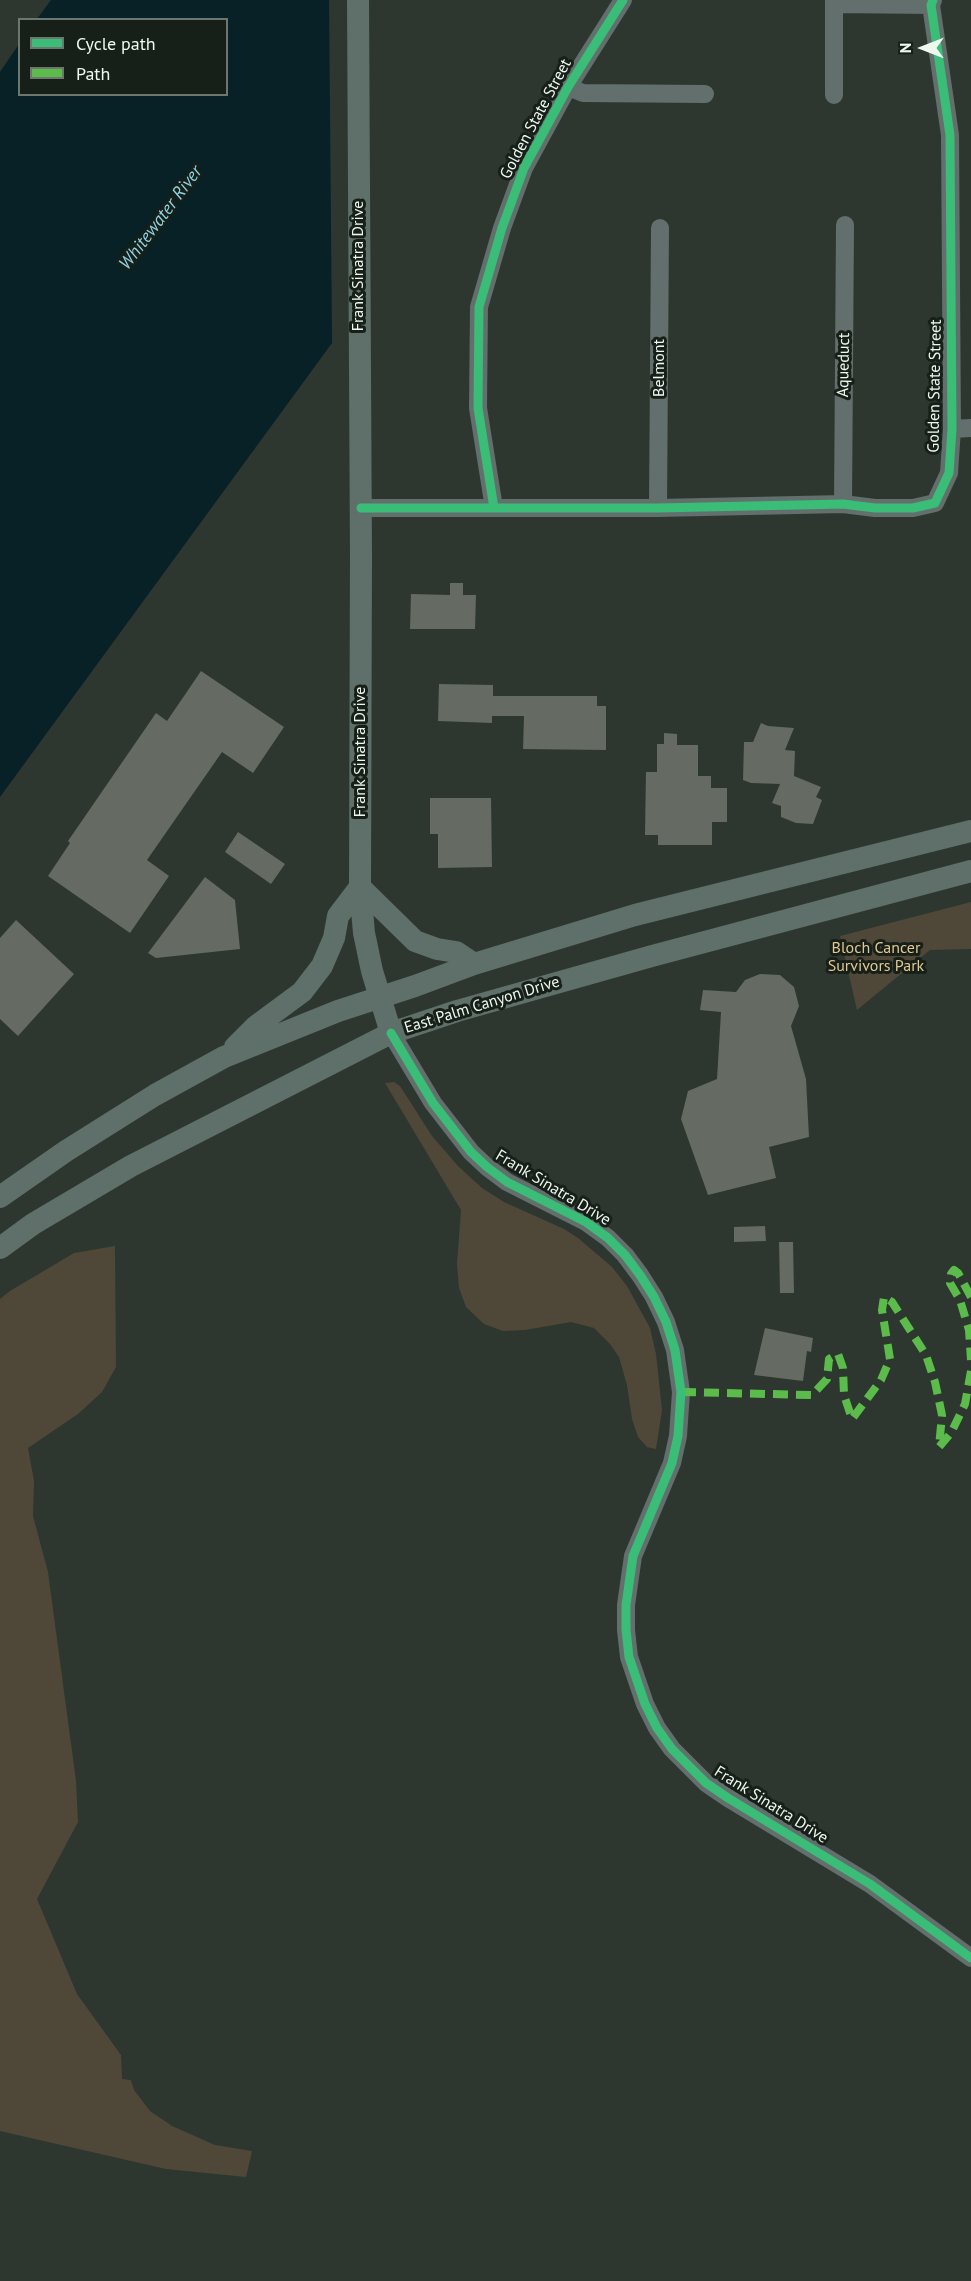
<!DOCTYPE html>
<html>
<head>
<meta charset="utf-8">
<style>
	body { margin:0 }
	#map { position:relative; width:971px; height:2281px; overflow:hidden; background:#2d372f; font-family:"PT Sans",sans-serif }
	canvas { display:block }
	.legend { position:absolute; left:18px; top:18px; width:210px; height:78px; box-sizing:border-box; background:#171f19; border:2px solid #6d766f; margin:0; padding:8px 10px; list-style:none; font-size:18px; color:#edf8ef }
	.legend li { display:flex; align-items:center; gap:12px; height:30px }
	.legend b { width:30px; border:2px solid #6d766f }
	.north { position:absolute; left:893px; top:18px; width:60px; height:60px; -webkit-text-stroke:4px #171f19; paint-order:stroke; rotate:270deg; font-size:16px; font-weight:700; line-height:24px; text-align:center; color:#edf8ef }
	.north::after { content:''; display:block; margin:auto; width:21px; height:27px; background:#edf8ef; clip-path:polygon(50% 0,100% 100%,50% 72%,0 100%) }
</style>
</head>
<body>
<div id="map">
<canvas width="971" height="2281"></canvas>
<ul class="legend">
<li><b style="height:8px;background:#3abd76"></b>Cycle path</li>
<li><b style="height:8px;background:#5cbc4b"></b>Path</li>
</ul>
<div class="north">N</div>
</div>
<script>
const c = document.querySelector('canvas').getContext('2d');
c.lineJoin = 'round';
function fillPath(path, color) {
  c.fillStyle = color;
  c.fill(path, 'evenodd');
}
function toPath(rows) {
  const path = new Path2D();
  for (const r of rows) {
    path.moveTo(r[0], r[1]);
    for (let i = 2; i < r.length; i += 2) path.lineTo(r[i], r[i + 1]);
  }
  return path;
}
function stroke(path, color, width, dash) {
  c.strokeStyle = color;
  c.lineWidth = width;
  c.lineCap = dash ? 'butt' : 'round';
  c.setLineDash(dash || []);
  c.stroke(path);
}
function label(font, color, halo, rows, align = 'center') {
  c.font = font + ' "PT Sans",sans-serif';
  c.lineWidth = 6;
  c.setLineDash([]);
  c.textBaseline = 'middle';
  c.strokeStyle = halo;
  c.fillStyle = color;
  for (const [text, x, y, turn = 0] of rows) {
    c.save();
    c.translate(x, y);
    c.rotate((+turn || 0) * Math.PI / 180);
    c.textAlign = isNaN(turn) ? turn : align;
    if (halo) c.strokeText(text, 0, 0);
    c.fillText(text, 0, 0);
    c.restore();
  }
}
const green = toPath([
	[971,902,971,949,930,950,857,1010,840,936],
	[394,1082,400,1086,432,1136,458,1166,482,1188,504,1202,564,1229,578,1238,612,1267,627,1286,650,1328,656,1354,662,1410,656,1449,647,1447,638,1437,632,1419,627,1385,619,1357,610,1344,594,1328,571,1322,525,1330,503,1331,484,1324,466,1307,459,1288,457,1264,461,1210,385,1083],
	[115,1246,116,1367,102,1392,78,1414,28,1448,34,1481,33,1516,48,1572,76,1781,78,1822,37,1899,77,1994,121,2055,122,2079,131,2080,134,2090,150,2111,172,2126,215,2145,252,2151,246,2177,166,2169,0,2131,0,1299,10,1291,74,1253]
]);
const water = toPath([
	[51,0,329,0,332,343,0,797,0,72,19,44,20,94,226,94,226,20,37,19]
]);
const building = toPath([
	[450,583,463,583,463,595,476,595,475,629,410,629,411,594,450,595],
	[201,671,284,727,253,773,222,752,147,860,169,876,130,933,48,876,70,843,68,841,156,713,167,721],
	[439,684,493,685,493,696,597,696,597,706,606,706,606,750,523,749,524,716,492,716,492,723,438,721],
	[761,723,768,726,794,728,785,750,795,751,794,776,821,787,816,797,822,800,813,824,796,823,781,817,781,806,772,803,780,784,751,783,743,780,744,742,753,742],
	[664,733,677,734,677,745,698,745,698,776,711,776,711,788,727,788,727,822,712,822,712,845,658,845,658,835,645,835,646,772,657,772,657,744,664,744],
	[430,798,491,798,492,867,438,868,438,834,430,834],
	[238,832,285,864,271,884,225,852],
	[205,877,235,900,240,949,156,958,148,953],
	[16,920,74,974,18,1036,0,1019,0,938],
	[760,974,780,975,794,987,799,1006,791,1026,806,1079,809,1137,769,1147,776,1178,708,1195,681,1119,688,1091,717,1079,721,1012,700,1010,703,990,736,992,745,980],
	[765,1226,766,1241,734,1242,734,1227],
	[779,1242,793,1242,794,1293,780,1293],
	[765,1328,813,1338,811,1352,807,1351,803,1381,754,1375]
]);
const minor = toPath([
	[834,0,834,95],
	[834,4,931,5],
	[568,87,583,93,705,94],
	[952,429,971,428],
	[843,504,845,225],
	[361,508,658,508,843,504,875,508,913,508,935,503,949,473,952,429,950,135,931,5,933,0],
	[494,508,478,408,479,307,502,228,524,168,568,87,623,0],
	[658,508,660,228],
	[391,1033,433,1103,471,1152,487,1167,507,1182,586,1222,608,1238,625,1255,640,1275,654,1297,666,1322,675,1350,681,1392,678,1436,672,1463,633,1556,626,1605,626,1630,629,1657,645,1704,657,1728,672,1749,706,1783,728,1798,870,1884,971,1958]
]);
const major = toPath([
	[358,0,361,554,360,887,364,933,372,971,391,1033],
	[360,887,415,941,437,949,456,952,474,964],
	[235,1047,256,1026,302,992,322,966,334,938,338,916,360,887],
	[0,1197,66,1151,155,1095,224,1057,338,1011,415,986,474,964,635,915,971,831],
	[0,1248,33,1224,131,1166,391,1033,457,1011,652,956,971,871]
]);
const quiet = toPath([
	[971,1297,958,1273,954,1270,951,1274,950,1283,960,1300,969,1330,971,1360],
	[681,1392,812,1395,827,1379,829,1359,838,1354,843,1368,844,1395,852,1419,881,1380,890,1359,882,1310,884,1297,892,1302,926,1355,935,1382,942,1415,939,1447,951,1433,965,1404,971,1371]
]);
const cycleway = toPath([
	[361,508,658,508,843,504,875,508,913,508,935,503,949,473,952,429,950,135,931,5,933,0],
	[494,508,478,408,479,307,502,228,524,168,568,87,623,0],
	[391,1033,433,1103,471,1152,487,1167,507,1182,586,1222,608,1238,625,1255,640,1275,654,1297,666,1322,675,1350,681,1392,678,1436,672,1463,633,1556,626,1605,626,1630,629,1657,645,1704,657,1728,672,1749,706,1783,728,1798,870,1884,971,1958]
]);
const streetNames = [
	["Golden State Street",536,119,-62],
	["Frank Sinatra Drive",358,266,-90],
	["Aqueduct",844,365,-89],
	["Belmont",659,368,-90],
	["Golden State Street",935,386,-89],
	["Frank Sinatra Drive",360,752,-90],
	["East Palm Canyon Drive",482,1005,-17],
	["Frank Sinatra Drive",553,1188,31],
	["Frank Sinatra Drive",771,1805,32]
];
const parkNames = [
	["Bloch Cancer",876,948],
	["Survivors Park",876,966]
];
const waterNames = [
	["Whitewater River",161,218,-53]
];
fillPath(green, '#4f4839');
fillPath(water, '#072127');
fillPath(building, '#656a62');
stroke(minor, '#626f6c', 18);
stroke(major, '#5f6f6a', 22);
stroke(quiet, '#5cbc4b', 8, [15, 8]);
stroke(cycleway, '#3abd76', 9);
label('16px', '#edf8ef', '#171f19', streetNames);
label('16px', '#e1c791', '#171f19', parkNames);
label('italic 18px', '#8cd3e6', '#171f19', waterNames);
</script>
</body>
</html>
